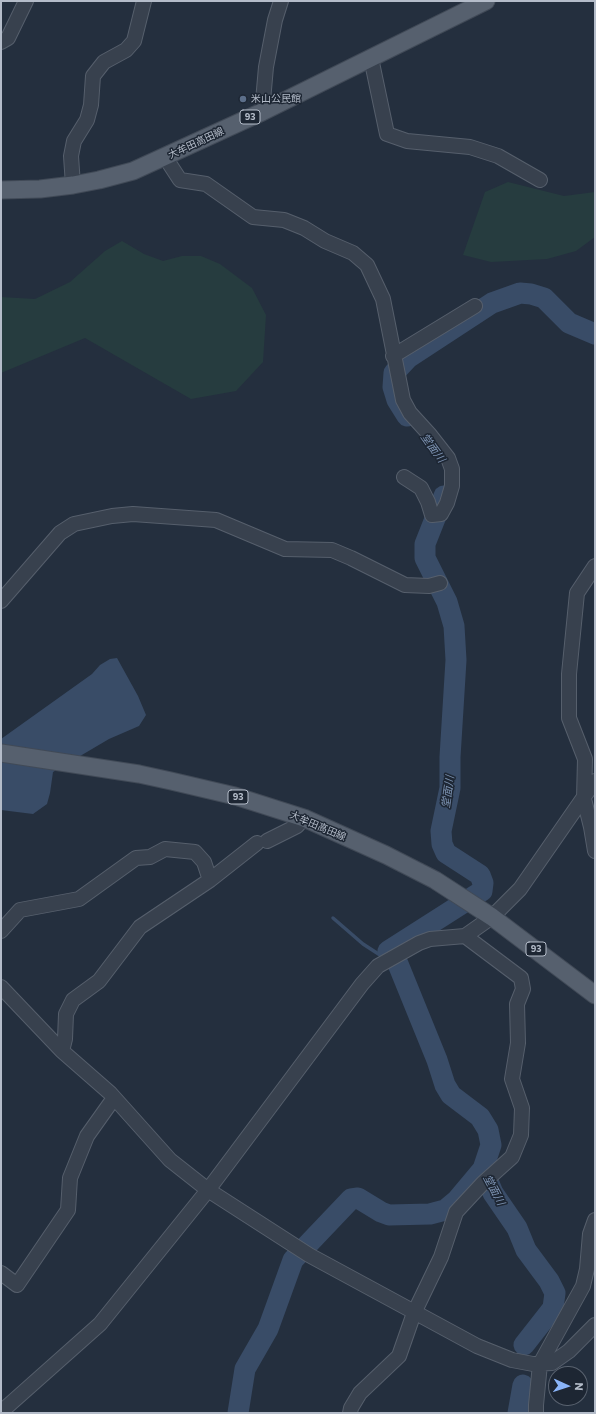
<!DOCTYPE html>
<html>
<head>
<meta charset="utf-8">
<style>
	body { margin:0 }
	#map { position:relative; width:596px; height:1414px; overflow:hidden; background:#242f3e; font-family:Commissioner,sans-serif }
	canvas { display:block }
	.frame { position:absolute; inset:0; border:2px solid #b4bcc9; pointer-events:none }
	.north { position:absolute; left:548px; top:1366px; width:40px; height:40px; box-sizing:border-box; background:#1d2633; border:1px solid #59626f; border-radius:50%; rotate:93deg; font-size:11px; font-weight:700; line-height:16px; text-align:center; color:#b4bcc9 }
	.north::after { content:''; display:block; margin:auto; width:14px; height:18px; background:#8ab4f8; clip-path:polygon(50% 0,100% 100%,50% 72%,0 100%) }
</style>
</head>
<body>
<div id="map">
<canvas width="596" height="1414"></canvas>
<div class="frame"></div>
<div class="north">N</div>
</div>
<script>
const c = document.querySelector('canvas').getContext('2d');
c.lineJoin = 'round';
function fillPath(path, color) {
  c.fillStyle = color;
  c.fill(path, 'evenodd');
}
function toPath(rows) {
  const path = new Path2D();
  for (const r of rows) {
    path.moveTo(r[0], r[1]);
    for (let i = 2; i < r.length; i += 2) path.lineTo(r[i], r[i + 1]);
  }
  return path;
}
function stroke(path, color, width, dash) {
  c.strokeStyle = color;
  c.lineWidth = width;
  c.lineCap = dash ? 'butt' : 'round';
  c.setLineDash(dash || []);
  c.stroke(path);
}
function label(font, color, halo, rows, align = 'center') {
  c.font = font + ' Commissioner,"Noto Sans JP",sans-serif';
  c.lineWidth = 3;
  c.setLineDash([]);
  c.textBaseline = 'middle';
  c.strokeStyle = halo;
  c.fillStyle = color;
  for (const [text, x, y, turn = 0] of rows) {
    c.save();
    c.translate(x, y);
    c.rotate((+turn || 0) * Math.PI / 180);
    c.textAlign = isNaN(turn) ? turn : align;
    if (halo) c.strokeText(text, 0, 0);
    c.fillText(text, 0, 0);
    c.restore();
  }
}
const green = toPath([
	[508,182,564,196,595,192,595,237,576,251,547,259,491,262,463,255,485,192],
	[122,241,144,254,163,261,182,256,201,256,220,264,252,288,266,315,263,362,236,391,191,399,85,338,1,373,1,297,35,299,70,282,105,251]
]);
const water = toPath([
	[117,658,138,696,146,715,139,726,109,739,53,772,50,793,47,804,33,814,1,810,1,739,92,674,100,665,110,659]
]);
const stream = toPath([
	[333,918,363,944,380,955,388,951]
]);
const river = toPath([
	[407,416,397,400,393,387,394,373,408,358,492,303,520,293,531,294,544,298,569,323,595,334],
	[444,496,425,544,425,558,447,602,454,626,456,660,450,757,450,788,441,831,442,844,446,853,480,875,483,883,482,891,388,951,398,964,437,1060,445,1085,451,1095,480,1117,488,1130,491,1145,483,1169,493,1193,517,1228,526,1250,549,1281,555,1293,553,1308,524,1345],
	[238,1413,245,1369,268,1329,293,1260,351,1199,358,1198,381,1212,389,1215,430,1214,445,1210,457,1200,483,1169],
	[518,1413,523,1385]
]);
const minor = toPath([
	[1,42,8,38,26,1],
	[371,58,387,134,407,141,470,147,498,156,540,180],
	[262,112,266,67,275,20,281,1],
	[165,157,180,180,206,184,253,217,284,220,304,228,325,241,353,253,367,265,383,299,403,400,410,413,430,435,448,458,452,469,452,486,447,503,441,514,432,515,428,502,421,488,404,477],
	[73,185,71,156,74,141,87,120,91,105,93,76,104,62,126,50,134,41,144,1],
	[393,356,475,306],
	[595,566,577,593,569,674,569,718,585,759,584,799,591,827,595,851],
	[1,601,60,533,74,524,112,516,133,514,216,520,285,549,332,550,351,558,405,585,429,586,440,583],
	[267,841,297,826,304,818],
	[1,931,20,910,79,899,136,858,150,857,165,849,195,852,204,862,210,880],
	[1,987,62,1051,110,1093,170,1160,208,1190,309,1255,477,1346,512,1360,533,1364,552,1363,569,1351,595,1325],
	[62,1051,65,1039,66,1014,73,1000,99,981,140,927,210,880,257,843],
	[1,1273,17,1285,68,1210,70,1178,87,1136,114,1098],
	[1,1412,100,1324,208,1190,362,984,378,966,419,943,430,939,465,936,492,917,520,889,595,781],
	[350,1413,351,1408,360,1393,399,1356,414,1313,441,1257,456,1212,483,1183,512,1157,521,1135,522,1108,512,1079,518,1043,517,1004,523,989,521,978,465,936],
	[536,1413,536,1405,540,1364,583,1286,587,1269,590,1234,595,1220]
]);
const major = toPath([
	[1,190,40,189,73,185,99,180,133,171,262,112,486,1],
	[1,753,139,774,171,781,235,796,304,818,386,855,435,880,492,917,595,995]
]);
const markers = [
	[243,99,4,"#5c6f8a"]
];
const shields = [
	[250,117,20],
	[238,797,20],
	[536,949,20]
];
const shieldNames = [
	["93",250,117],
	["93",238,797],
	["93",536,949]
];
const poiNames = [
	["米山公民館",251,99]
];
const streetNames = [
	["大牟田高田線",196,143,-25],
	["大牟田高田線",318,826,23]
];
const waterNames = [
	["堂面川",433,448,54],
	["堂面川",448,792,-82],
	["堂面川",494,1190,62]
];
fillPath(green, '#263c3f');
fillPath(water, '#394c67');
stroke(stream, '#394c67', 3.5);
stroke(river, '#394c67', 21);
stroke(minor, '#565f6c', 16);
stroke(major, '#414a57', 19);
stroke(minor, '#38414e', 14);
stroke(major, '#56606e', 17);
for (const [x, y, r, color] of markers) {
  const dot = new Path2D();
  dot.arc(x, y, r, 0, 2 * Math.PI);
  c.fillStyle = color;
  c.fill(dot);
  stroke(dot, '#1d2633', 1.5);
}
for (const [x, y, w] of shields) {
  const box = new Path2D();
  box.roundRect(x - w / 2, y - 7, w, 14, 3);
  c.fillStyle = '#1d2633';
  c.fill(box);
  stroke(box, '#b4bcc9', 1);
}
label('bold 9px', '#b4bcc9', null, shieldNames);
label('10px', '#b4bcc9', '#1d2633', poiNames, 'left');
label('10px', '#b4bcc9', '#1d2633', streetNames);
label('italic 11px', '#7c92b1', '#1d2633', waterNames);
</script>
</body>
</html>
